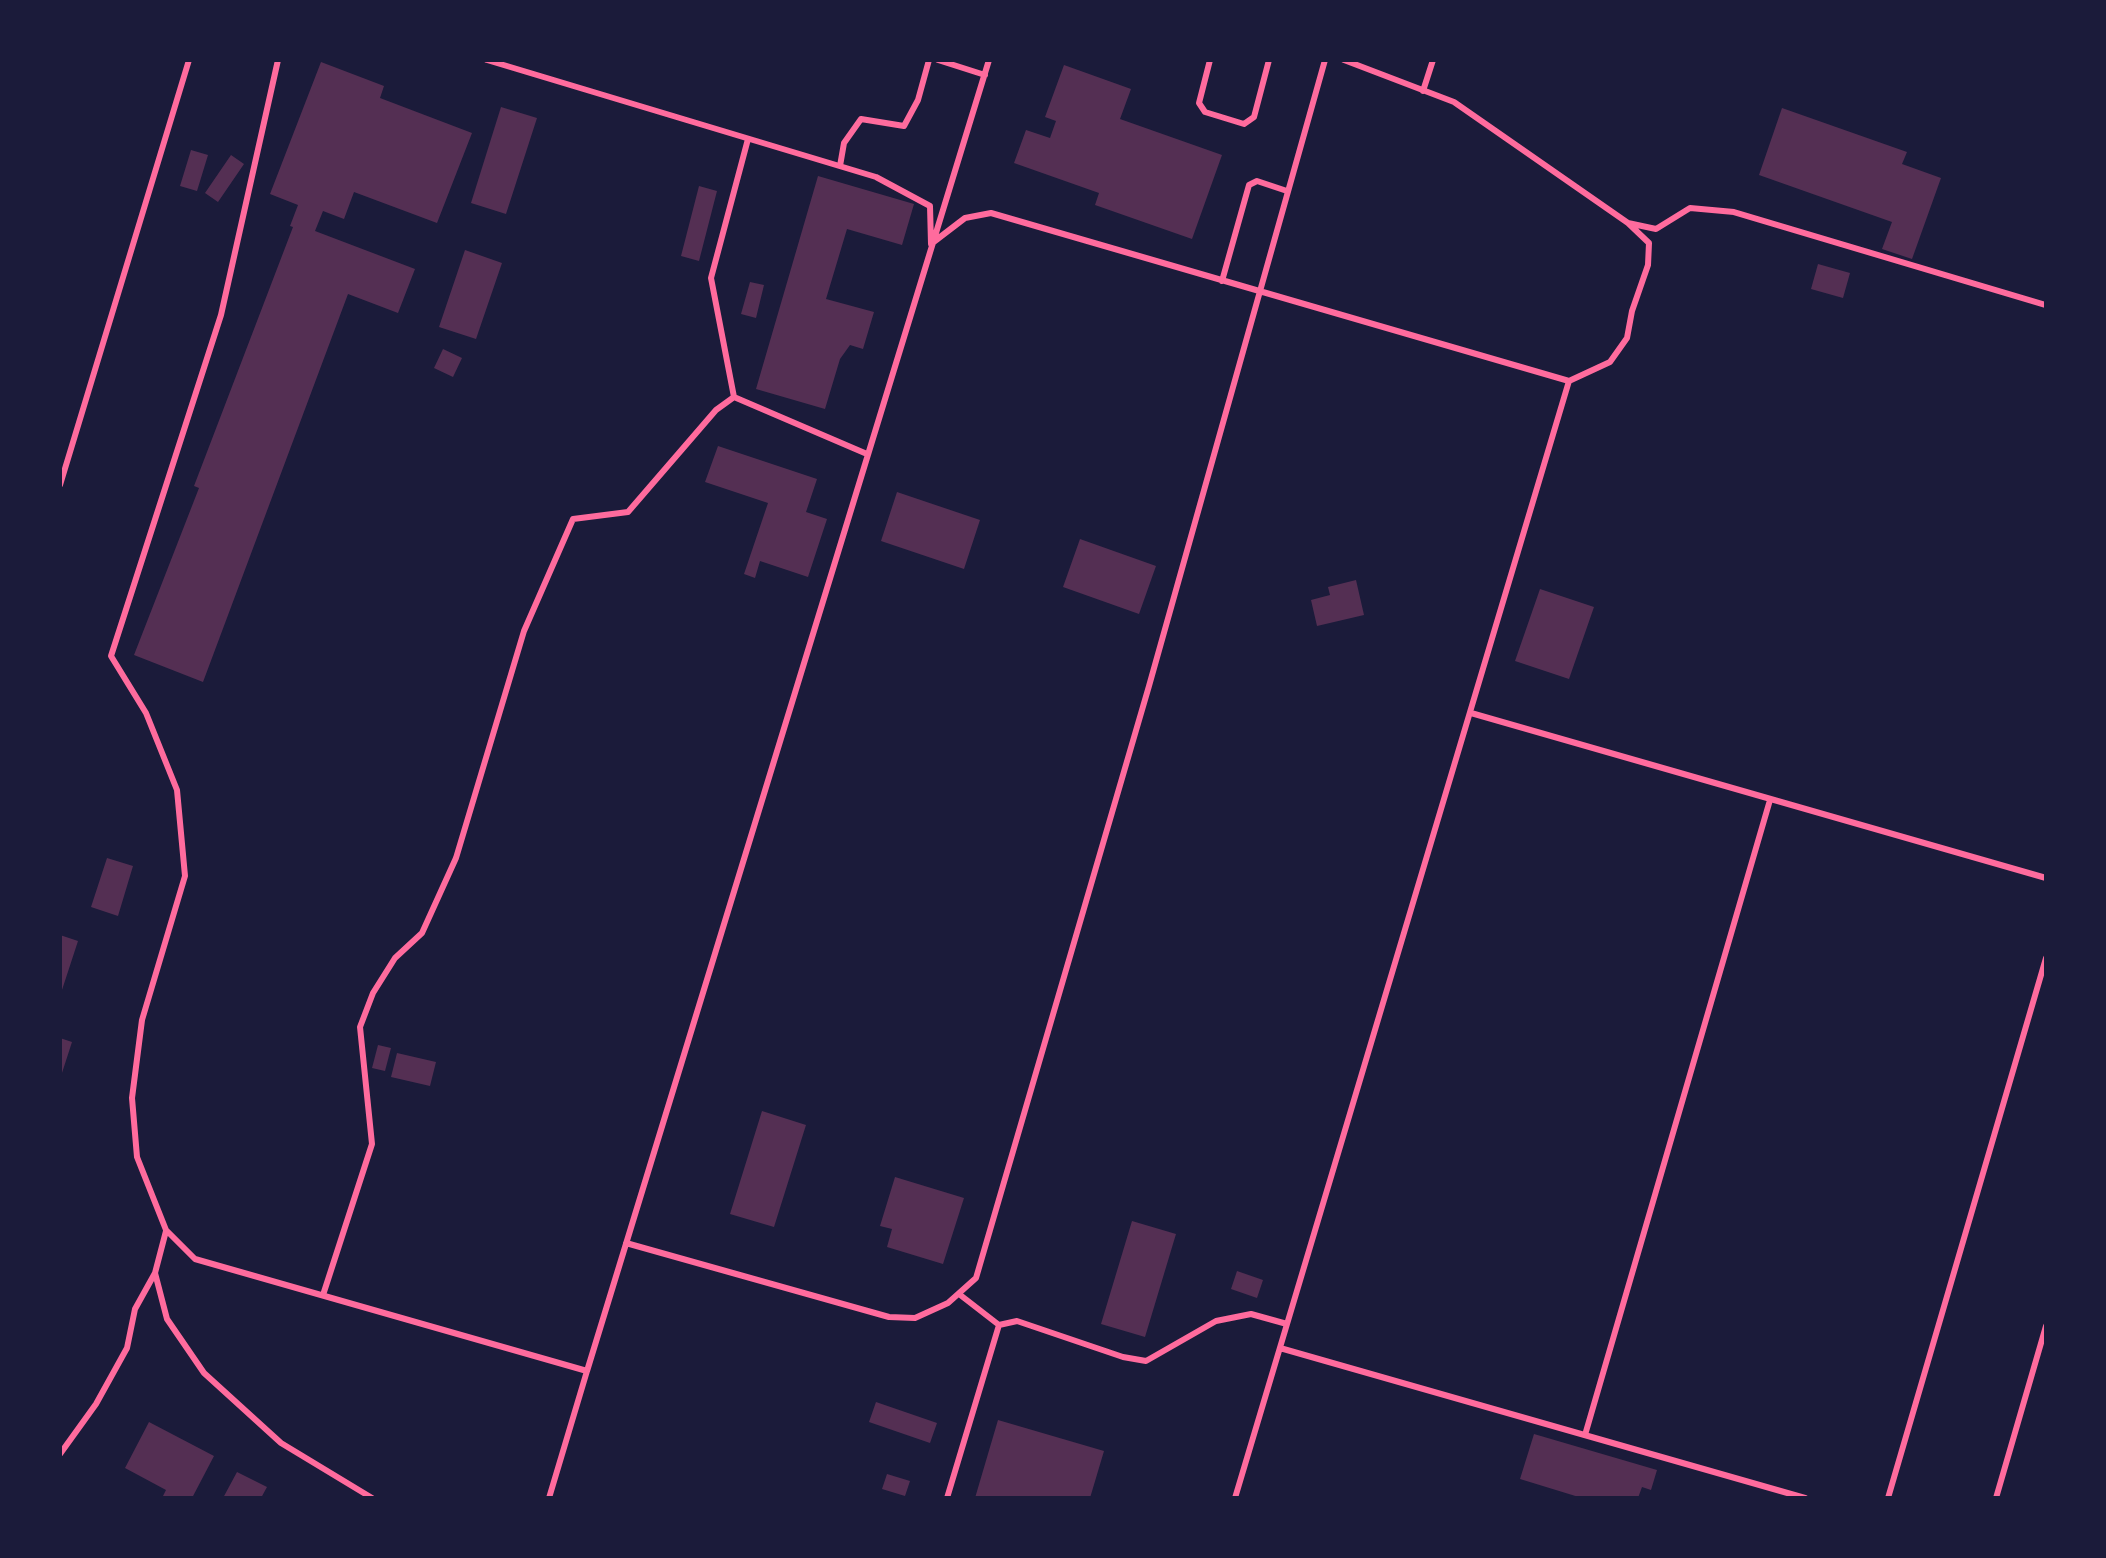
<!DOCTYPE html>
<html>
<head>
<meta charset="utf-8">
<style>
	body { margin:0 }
	#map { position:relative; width:2106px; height:1558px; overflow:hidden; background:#1b1b3a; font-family:"Open Sans",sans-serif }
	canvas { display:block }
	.frame { position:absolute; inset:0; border:62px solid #1b1b3a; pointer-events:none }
</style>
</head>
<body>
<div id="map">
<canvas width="2106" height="1558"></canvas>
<div class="frame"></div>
</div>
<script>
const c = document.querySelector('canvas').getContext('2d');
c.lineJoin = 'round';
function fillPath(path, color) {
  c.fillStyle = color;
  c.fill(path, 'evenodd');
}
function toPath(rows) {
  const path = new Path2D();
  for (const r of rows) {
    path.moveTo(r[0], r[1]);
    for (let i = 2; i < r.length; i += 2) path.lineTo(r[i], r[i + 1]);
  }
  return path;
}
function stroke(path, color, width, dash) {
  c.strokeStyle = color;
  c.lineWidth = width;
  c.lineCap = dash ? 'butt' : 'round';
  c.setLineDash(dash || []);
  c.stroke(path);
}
const building = toPath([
	[321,62,384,86,380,98,472,133,437,223,354,192,344,219,323,211,315,231,415,269,398,313,348,294,203,682,134,655,199,488,194,486,293,227,290,226,298,205,270,194],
	[1064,65,1131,89,1120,119,1222,155,1192,239,1095,205,1099,193,1014,163,1026,130,1050,138,1056,121,1045,117],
	[501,107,537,118,506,214,471,203],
	[1782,108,1907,152,1902,164,1941,178,1912,259,1882,249,1892,222,1759,175],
	[191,150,208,155,197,191,180,186],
	[231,155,244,164,218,202,205,193],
	[818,176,914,204,902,245,847,229,826,299,874,312,863,349,850,345,840,359,825,409,756,389],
	[699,186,717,191,699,261,681,256],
	[465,250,502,263,476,339,439,327],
	[1818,264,1850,273,1843,298,1811,289],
	[750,282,764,285,756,318,741,314],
	[443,349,462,358,453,377,434,368],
	[718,446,817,479,806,512,827,519,808,577,760,561,755,578,744,574,768,503,705,482],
	[897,492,980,520,964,569,881,541],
	[1080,539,1156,566,1139,614,1063,587],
	[1356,580,1364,615,1317,626,1311,600,1330,595,1328,587],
	[1540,589,1594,607,1569,679,1515,661],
	[107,858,133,866,118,916,91,907],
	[60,935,78,941,61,993,60,993],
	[60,1038,72,1042,61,1076,60,1076],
	[378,1045,391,1048,385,1071,372,1068],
	[397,1053,436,1062,430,1086,391,1077],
	[762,1111,806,1125,774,1227,730,1214],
	[895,1177,964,1198,943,1264,887,1247,892,1229,880,1226],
	[1132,1221,1176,1234,1145,1337,1101,1324],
	[1237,1271,1263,1280,1257,1298,1231,1289],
	[876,1402,937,1423,930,1443,869,1422],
	[998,1420,1104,1451,1090,1498,975,1498],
	[149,1422,214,1456,192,1498,162,1498,166,1490,125,1468],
	[1534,1434,1657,1470,1651,1490,1642,1487,1638,1498,1582,1498,1520,1479],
	[237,1472,267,1487,261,1498,223,1498],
	[887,1474,910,1481,905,1496,882,1489]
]);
const service = toPath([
	[278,60,221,315,111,656,146,713,177,790,185,876,142,1020,132,1098,137,1157,166,1230,195,1259,587,1371,989,60],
	[487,60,876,177,930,206,931,244,965,218,991,213,1569,381,1610,362,1627,338,1632,311,1648,265,1649,243,1628,223],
	[938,60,985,75],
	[1210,60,1199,103,1205,112,1244,124,1254,117,1269,60],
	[1344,60,1454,102,1628,223,1656,229,1690,208,1734,212,2046,305],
	[1423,91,1433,60],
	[840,166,844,143,861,119,904,126,918,100,929,60],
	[1222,281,1249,185,1257,181,1287,191],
	[734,397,711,278,748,139],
	[60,485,189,60],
	[1471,713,2046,878],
	[166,1231,155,1273,167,1319,204,1373,281,1443,372,1498],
	[626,1243,889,1317,915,1318,948,1303,976,1278,1149,686,1325,60],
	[959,1294,999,1325],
	[323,1295,372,1144,360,1027,373,993,395,958,422,933,456,858,524,631,573,519,628,512,716,410,734,397,867,454],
	[1280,1348,1805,1498],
	[1585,1435,1770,800],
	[60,1454,96,1404,127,1348,135,1309,155,1273],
	[549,1498,587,1371],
	[947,1498,999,1325,1017,1321,1123,1357,1146,1361,1216,1321,1251,1314,1287,1324],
	[1235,1498,1569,381],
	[1888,1498,2046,958],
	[1996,1498,2046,1326]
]);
fillPath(building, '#542f53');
stroke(service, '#ff6b9d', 6);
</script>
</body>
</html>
